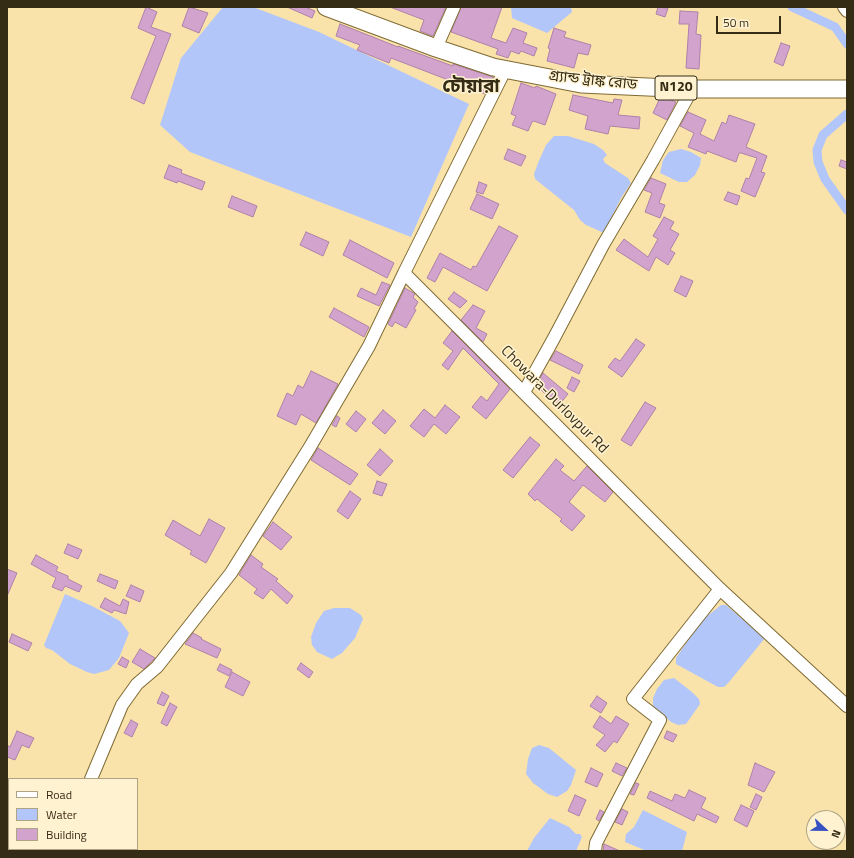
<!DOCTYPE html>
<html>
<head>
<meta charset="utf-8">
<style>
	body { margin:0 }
	#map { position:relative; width:854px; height:858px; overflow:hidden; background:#fae3aa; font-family:"Titillium Web",sans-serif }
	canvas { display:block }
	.frame { position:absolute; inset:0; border:8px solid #352c15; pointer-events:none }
	.legend { position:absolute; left:8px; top:778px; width:130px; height:72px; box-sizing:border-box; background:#fff2d0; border:1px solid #aea385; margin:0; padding:5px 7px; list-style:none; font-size:12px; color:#352c15 }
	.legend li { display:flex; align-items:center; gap:8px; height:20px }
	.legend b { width:20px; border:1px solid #aea385 }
	.north { position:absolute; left:806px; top:810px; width:40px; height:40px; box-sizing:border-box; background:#fff2d0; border:1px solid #aea385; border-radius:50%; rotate:112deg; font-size:11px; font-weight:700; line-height:16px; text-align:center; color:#352c15 }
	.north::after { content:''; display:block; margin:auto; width:14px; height:18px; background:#3750c2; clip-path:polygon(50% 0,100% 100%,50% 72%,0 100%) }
	.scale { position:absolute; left:716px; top:16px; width:65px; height:18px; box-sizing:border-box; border:2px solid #352c15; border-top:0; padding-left:5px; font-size:12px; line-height:14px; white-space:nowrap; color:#352c15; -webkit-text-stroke:3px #fff2d0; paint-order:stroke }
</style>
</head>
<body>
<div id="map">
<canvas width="854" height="858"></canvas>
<div class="frame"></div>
<ul class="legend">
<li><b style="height:5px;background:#fff"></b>Road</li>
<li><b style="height:11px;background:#b3c6fa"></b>Water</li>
<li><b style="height:11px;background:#d1a3cd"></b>Building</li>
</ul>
<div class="north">N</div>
<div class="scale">50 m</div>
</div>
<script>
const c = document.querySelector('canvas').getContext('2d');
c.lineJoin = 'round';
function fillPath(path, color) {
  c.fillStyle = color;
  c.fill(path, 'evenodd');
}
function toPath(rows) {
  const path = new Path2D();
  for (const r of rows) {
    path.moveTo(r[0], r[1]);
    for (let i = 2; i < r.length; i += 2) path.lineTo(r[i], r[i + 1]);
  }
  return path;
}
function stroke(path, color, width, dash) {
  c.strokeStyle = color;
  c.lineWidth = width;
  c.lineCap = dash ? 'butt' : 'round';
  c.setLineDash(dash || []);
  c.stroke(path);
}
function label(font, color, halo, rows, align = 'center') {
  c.font = font + ' "Titillium Web","Noto Sans Bengali",sans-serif';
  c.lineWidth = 3;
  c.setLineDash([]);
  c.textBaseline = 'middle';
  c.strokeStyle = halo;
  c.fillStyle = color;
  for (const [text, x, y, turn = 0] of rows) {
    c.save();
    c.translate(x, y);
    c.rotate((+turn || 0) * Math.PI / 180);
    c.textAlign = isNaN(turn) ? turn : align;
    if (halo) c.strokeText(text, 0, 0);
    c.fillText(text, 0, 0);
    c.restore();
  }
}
const water = toPath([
	[223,7,253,7,319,32,469,104,411,237,190,152,160,125,181,58],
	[511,7,571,7,572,12,547,33,512,18],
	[554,136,568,136,594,144,603,150,607,155,603,159,605,163,628,178,631,183,621,198,604,233,586,225,580,220,574,210,535,179,534,174,538,163,546,145],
	[681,149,691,152,701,158,700,165,695,175,687,182,679,182,660,173,663,160,669,152],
	[65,594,92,606,120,621,129,633,119,658,109,670,94,674,87,672,70,664,52,650,46,648,44,645],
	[721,605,726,605,765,638,729,682,724,687,718,687,676,664,676,658,701,621],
	[334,608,350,608,361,615,363,619,355,638,342,653,332,659,317,652,312,645,311,637,316,623,324,611],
	[674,678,692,692,699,699,700,704,686,724,678,725,671,722,653,706,653,698,657,689,664,680],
	[539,745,549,748,576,770,571,785,567,791,557,797,548,794,533,783,526,774,528,759,532,748],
	[9,783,9,829,7,828,7,786],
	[643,810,687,832,682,851,647,851,625,842,626,834,634,827],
	[550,818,569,827,576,834,580,834,582,837,576,851,527,851,534,838]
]);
const canal = toPath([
	[792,7,835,27,847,44],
	[847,114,823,135,817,150,818,162,825,179,847,210]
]);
const building = toPath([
	[146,7,157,12,151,27,171,34,144,104,131,98,156,36,138,28,146,7],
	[189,7,208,13,199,33,182,26,189,7],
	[287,7,305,7,315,11,312,18,287,7],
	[390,7,446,7,433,36,420,31,424,20,390,7],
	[461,7,502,7,491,38,506,43,513,28,527,33,523,43,537,48,534,56,521,51,519,54,511,51,508,58,496,54,498,49,451,32,461,7],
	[658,7,668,8,665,17,656,14,658,7],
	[680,11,698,12,696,34,701,35,699,69,686,68,689,24,679,24,680,11],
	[340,24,398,47,398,46,453,66,453,64,493,77,485,94,391,58,389,63,357,50,360,45,336,36,340,24],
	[554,28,566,32,564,37,591,45,588,55,578,53,574,68,547,61,550,49,548,48,554,28],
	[781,43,790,46,783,66,774,62,781,43],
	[521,83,535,88,536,86,556,94,545,125,534,121,532,122,528,131,512,125,516,116,511,114,521,83],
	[573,95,613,103,614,99,622,100,618,115,640,117,639,129,610,126,608,134,585,129,588,116,569,110,573,95],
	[660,98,666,98,676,102,667,120,653,113,660,98],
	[688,112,706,120,700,134,714,141,722,122,726,124,729,115,755,124,746,147,767,156,761,172,765,173,755,197,741,191,746,178,749,179,757,158,741,153,739,153,736,162,707,151,706,154,688,147,694,133,680,126,688,112],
	[508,149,526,156,521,166,504,159,508,149],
	[841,160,847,162,847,169,839,166,841,160],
	[169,165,182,170,181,173,205,182,202,190,178,181,177,183,164,178,169,165],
	[651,178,666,184,659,203,665,205,660,218,645,212,652,193,644,190,651,178],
	[479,182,487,185,483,194,476,192,479,182],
	[728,192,740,196,737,205,724,200,728,192],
	[477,194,499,204,492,219,470,209,477,194],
	[232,196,257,206,253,217,228,207,232,196],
	[664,217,674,222,670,229,679,234,670,250,675,253,668,265,656,257,649,271,616,250,624,239,648,257,658,239,653,236,664,217],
	[499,226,518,236,487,291,443,267,435,282,427,278,440,253,471,270,473,266,476,267,499,226],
	[306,232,329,242,323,256,300,245,306,232],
	[350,240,394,263,387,278,343,255,350,240],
	[681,276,693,281,686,297,674,291,681,276],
	[382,282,390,285,379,306,357,296,361,288,376,295,382,282],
	[405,288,415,294,413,297,418,302,414,309,416,310,406,328,395,322,392,327,388,324,405,288],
	[454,292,467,301,460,308,448,299,454,292],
	[473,305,485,311,476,328,487,334,483,342,461,320,473,305],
	[334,308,369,327,364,337,329,317,334,308],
	[452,331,510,389,486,419,472,407,481,396,487,401,499,384,463,348,448,370,442,365,453,351,443,343,452,331],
	[636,339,645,345,622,377,608,367,615,358,620,361,636,339],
	[556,351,583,365,579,374,550,360,556,351],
	[311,371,338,384,316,423,301,414,296,425,277,416,287,393,293,396,298,385,303,388,311,371],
	[543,373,568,394,559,405,536,386,543,373],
	[572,377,580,381,574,392,567,388,572,377],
	[645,402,656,408,631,446,621,440,645,402],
	[445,405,460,417,446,434,434,424,424,437,410,426,424,409,435,418,445,405],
	[383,410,396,421,385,434,372,423,383,410],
	[356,411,366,419,356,432,346,424,356,411],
	[337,416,340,418,336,427,332,425,337,416],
	[530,437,540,445,513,478,503,470,530,437],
	[318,448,358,474,350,485,311,460,318,448],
	[380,449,393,461,380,476,367,465,380,449],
	[556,459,564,466,560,470,574,481,587,466,613,492,605,502,583,485,569,502,585,516,572,531,560,521,562,519,537,499,535,501,528,494,556,459],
	[377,481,387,484,382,496,373,493,377,481],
	[350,491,361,499,348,519,337,511,350,491],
	[209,519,225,528,206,563,190,554,192,551,165,535,173,520,200,536,209,519],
	[273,522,292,537,281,550,263,536,273,522],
	[68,544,82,550,78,559,64,553,68,544],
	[36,555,58,567,56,571,68,576,68,579,82,586,79,592,65,586,62,591,52,587,56,578,31,564,36,555],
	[251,555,263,564,261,567,278,579,276,581,293,596,287,604,271,589,263,599,254,593,257,589,239,575,251,555],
	[7,569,17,573,7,596,7,569],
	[100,574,118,581,115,589,97,581,100,574],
	[131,585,144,591,140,602,126,596,131,585],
	[105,598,120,606,123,599,129,602,126,614,114,610,112,613,100,607,105,598],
	[193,633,202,638,201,639,221,649,217,658,185,644,193,633],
	[12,634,32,643,28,651,9,642,12,634],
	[140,649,155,658,144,669,132,662,140,649],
	[122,657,129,661,126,668,118,664,122,657],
	[301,663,313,672,309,678,297,669,301,663],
	[220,664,232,670,229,676,217,670,220,664],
	[232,672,250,682,243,696,225,687,232,672],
	[162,692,169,696,164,706,157,703,162,692],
	[597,696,607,703,601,713,590,706,597,696],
	[170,703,177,707,167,726,161,723,170,703],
	[600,716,611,724,616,716,629,724,617,743,614,741,605,752,596,745,605,735,593,727,600,716],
	[131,720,138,724,132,737,124,733,131,720],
	[17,731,34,738,29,748,22,745,15,760,7,757,7,745,10,747,17,731],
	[667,731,677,735,673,742,664,738,667,731],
	[616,763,627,768,622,776,612,771,616,763],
	[755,763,775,772,764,792,748,785,755,763],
	[591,768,603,774,597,787,585,782,591,768],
	[636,783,639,784,634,795,630,794,636,783],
	[689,790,706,798,701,808,719,817,716,823,697,814,694,821,647,798,650,791,672,801,675,794,685,798,689,790],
	[756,794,762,797,756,810,750,807,756,794],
	[575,795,586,800,579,816,568,811,575,795],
	[741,805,754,811,747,827,734,820,741,805],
	[622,809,628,812,622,825,615,822,622,809],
	[600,810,604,812,599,821,596,819,600,810],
	[604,844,620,851,603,851,604,844]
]);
const minor = toPath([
	[844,7,847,11],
	[436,48,454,7],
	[505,70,404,273,720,589,847,706],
	[524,392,554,338,603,245,653,160,692,89],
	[91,779,122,705,137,684,157,667,231,573,310,447,369,346,404,273],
	[7,835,9,836],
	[33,849,36,851],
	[57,851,59,849],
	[595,851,596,843,660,720,633,699,720,589]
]);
const highway = toPath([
	[326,7,436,48,493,67,581,84,692,89,847,89]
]);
const shields = [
	[676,88,42]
];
const shieldNames = [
	["N120",676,88]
];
const streetNames = [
	["গ্র্যান্ড ট্রাঙ্ক রোড",593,81,6],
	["Chowara-Durlovpur Rd",554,400,45]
];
const districtNames = [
	["চৌয়ারা",471,87]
];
fillPath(water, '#b3c6fa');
stroke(canal, '#b3c6fa', 9);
fillPath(building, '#d1a3cd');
stroke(building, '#ae81aa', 1);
stroke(minor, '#7e6a33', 14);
stroke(highway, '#7e6a33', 19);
stroke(minor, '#fff', 12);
stroke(highway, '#fff', 17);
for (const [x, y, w] of shields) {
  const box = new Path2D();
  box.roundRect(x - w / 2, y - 12, w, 24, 3);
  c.fillStyle = '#fff2d0';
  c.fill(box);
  stroke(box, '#352c15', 1);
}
label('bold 14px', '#352c15', null, shieldNames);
label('15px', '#352c15', '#fff2d0', streetNames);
label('bold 19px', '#352c15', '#fff2d0', districtNames);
</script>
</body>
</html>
